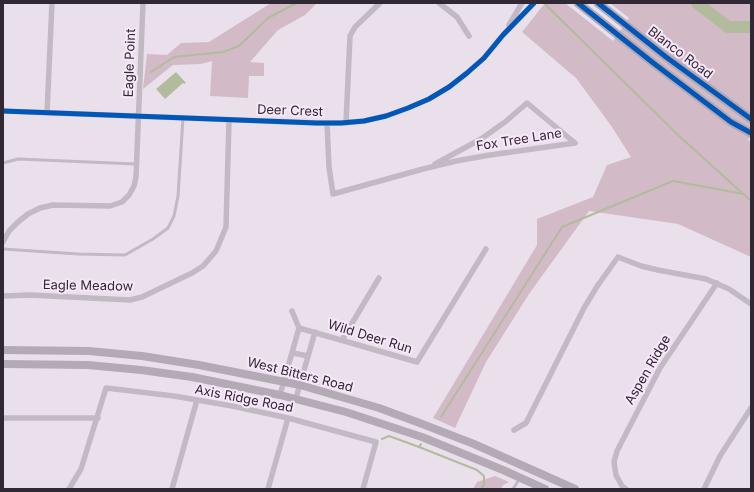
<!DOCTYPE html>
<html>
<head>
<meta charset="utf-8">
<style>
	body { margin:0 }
	#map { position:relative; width:754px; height:492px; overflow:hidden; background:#eae0ec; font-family:Inter,sans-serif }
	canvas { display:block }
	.frame { position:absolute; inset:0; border:4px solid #312835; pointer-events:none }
</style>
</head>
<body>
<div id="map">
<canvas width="754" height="492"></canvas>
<div class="frame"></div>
</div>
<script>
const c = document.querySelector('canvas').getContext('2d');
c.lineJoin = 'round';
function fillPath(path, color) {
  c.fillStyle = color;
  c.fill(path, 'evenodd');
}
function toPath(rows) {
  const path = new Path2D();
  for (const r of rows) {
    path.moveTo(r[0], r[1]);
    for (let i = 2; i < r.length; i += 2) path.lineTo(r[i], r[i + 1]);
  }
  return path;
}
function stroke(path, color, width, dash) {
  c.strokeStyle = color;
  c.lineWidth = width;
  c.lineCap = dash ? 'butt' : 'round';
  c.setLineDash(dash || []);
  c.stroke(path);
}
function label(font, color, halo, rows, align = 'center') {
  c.font = font + ' Inter,sans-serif';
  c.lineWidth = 4;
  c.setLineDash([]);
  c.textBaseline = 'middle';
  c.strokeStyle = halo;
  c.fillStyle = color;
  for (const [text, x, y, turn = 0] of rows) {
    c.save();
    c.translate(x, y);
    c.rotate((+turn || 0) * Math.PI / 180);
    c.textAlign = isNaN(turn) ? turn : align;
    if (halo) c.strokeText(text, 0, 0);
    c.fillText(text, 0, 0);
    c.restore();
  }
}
const green = toPath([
	[271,3,317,3,305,15,278,30,250,62,264,63,264,76,249,76,248,98,210,96,212,61,201,64,173,65,143,89,147,54,167,55,181,43,209,42],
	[545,3,565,3,613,41,629,18,610,3,751,3,751,135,748,140,751,142,751,257,678,224,589,211,529,294,486,362,455,428,433,418,537,245,537,219,593,197,607,165,631,157,612,127,576,78,522,32],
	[495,476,509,482,503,485,501,489,473,489,477,482]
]);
const water = toPath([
	[176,72,186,83,184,84,183,83,165,99,156,89]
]);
const stream = toPath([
	[545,4,678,135,751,201],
	[151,72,174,57,223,52,239,46,268,18,297,3],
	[441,417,562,227,673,181,744,194],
	[382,439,389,436,419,447],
	[421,444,419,447,477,470,484,476,484,484,482,489]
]);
const river = toPath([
	[697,3,728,27,751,27]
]);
const service = toPath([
	[3,163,18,159,136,164],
	[3,249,78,254,125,255,153,239,168,228,174,216,178,196,183,118],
	[513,489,520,478]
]);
const minor = toPath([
	[439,3,457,17,469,36],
	[509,25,522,3],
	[3,111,317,123,341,123,364,121,386,116,408,108,429,99,449,87,467,73,484,58,503,35,534,3],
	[47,113,52,3],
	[327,123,329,167,333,194,423,169,456,161,490,155,575,143],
	[346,123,350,36,355,27,380,3],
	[435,164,481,139,505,122,527,103,575,143],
	[3,242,9,231,18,222,28,214,40,208,53,205,110,206,122,202,129,195,134,186,136,177,143,3],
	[3,296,30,295,130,300,142,297,192,273,203,266,216,251,226,227,229,120],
	[292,311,299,328,417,362,486,249],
	[342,340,379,278],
	[293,353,308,356],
	[280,395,299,328],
	[296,398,315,332],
	[3,418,98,418],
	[514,430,526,423,584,308,598,285,618,257,641,266,658,270,706,279,729,289,751,304],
	[69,489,81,469,106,388,174,396,232,406,288,418,376,442,363,489],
	[172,489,197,400],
	[268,489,288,418],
	[626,489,622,486,616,475,614,462,617,451,660,368,717,283],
	[704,489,720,456,751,408]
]);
const secondary = toPath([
	[3,350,89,351,142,356,199,365,300,385,379,408,417,422,474,444,575,489],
	[3,364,88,365,141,370,192,377,280,395,346,412,422,437,503,470,545,489]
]);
const primary = toPath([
	[578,3,652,62,731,122,751,133],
	[598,3,666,57,751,119]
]);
const cycleway = toPath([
	[578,3,652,62,731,122,751,133],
	[598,3,666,57,751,119],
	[3,111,317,123,341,123,364,121,386,116,408,108,429,99,449,87,467,73,484,58,503,35,534,3]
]);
const streetNames = [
	["Blanco Road",680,53,37],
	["Eagle Point",130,63,-88],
	["Deer Crest",290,111,2],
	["Fox Tree Lane",519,140,-9],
	["Eagle Meadow",88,286,1],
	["Wild Deer Run",370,337,17],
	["Aspen Ridge",648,370,-60],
	["West Bitters Road",300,375,14],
	["Axis Ridge Road",244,399,11]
];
fillPath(green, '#d2bbc6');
fillPath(water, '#b2bc9d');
stroke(stream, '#b2bc9d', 2);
stroke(river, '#b2bc9d', 12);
stroke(service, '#c2b9c5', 3);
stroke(minor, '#c2b9c5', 5.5);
stroke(secondary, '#b3aab6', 8);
stroke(primary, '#b1a8b4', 9);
stroke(cycleway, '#0057b8', 5);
label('13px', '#312835', '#f7e7f9', streetNames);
</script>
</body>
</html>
